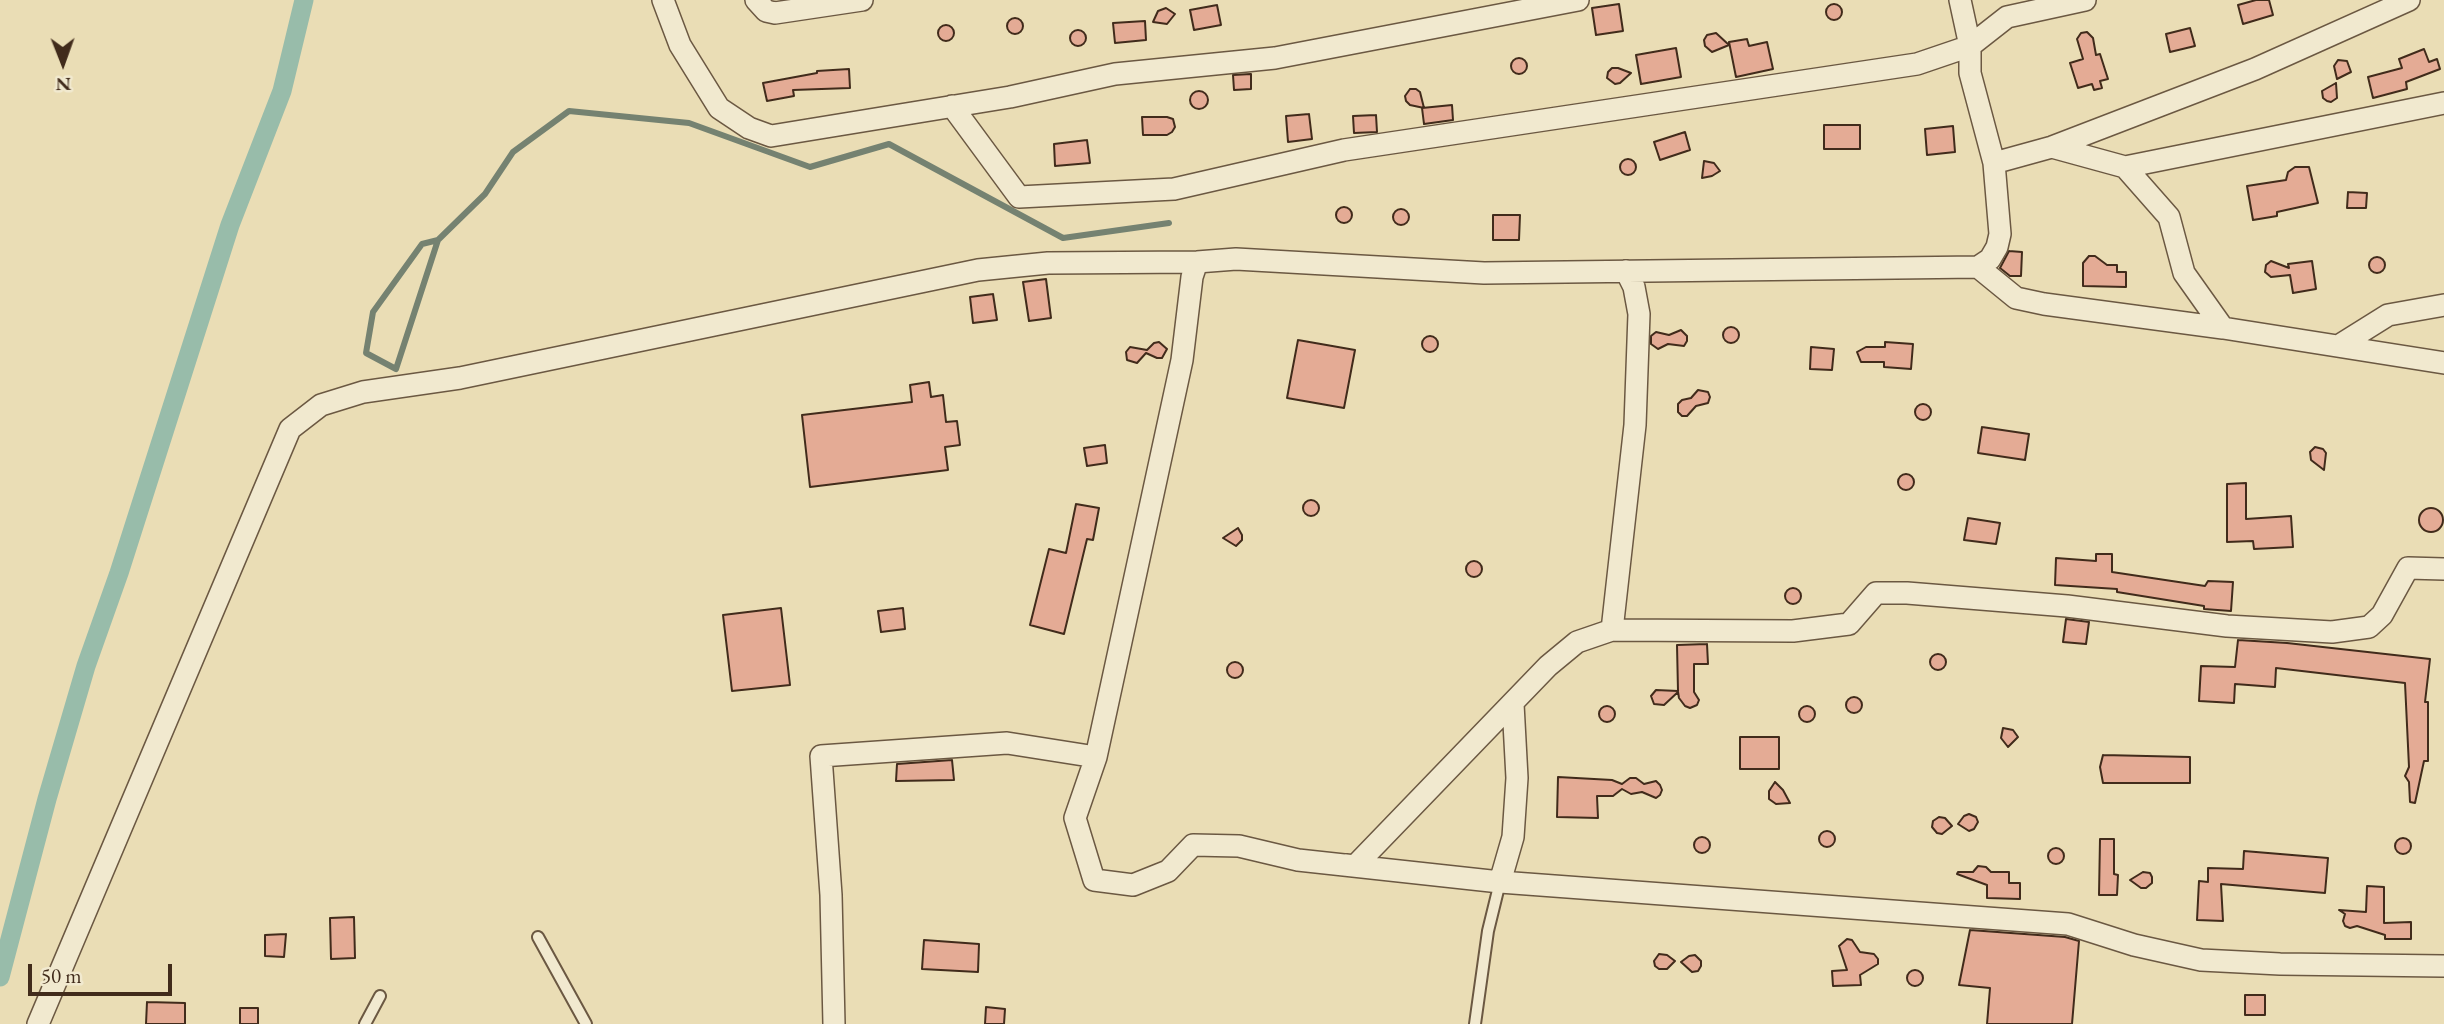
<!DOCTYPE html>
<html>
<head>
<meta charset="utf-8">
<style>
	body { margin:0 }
	#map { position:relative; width:2444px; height:1024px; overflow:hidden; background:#eaddb5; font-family:"EB Garamond",serif }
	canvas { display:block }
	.north { position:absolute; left:28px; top:28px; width:70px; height:70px; -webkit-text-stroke:5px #f1e9cf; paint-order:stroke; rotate:179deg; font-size:19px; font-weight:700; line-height:28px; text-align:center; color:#412b1b }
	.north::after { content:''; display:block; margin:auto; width:24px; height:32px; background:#412b1b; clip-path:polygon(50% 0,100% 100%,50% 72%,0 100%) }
	.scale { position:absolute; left:28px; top:964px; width:144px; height:32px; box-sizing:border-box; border:4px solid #412b1b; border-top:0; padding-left:9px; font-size:21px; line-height:24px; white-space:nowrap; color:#412b1b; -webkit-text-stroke:5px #f1e9cf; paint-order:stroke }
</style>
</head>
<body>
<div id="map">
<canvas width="2444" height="1024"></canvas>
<div class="north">N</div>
<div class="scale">50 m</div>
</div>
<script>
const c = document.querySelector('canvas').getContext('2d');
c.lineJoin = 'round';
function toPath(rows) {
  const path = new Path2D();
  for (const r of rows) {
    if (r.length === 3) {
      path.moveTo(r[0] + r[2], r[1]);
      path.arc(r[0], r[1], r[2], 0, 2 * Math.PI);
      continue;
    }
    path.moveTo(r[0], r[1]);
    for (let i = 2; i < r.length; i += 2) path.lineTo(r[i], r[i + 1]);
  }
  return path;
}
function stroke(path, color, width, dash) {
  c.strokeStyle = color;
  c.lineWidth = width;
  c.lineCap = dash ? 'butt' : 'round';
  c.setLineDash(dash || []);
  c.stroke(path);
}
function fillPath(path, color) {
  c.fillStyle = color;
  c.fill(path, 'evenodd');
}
const stream = toPath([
	[438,240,422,244,373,312,366,353,396,369,438,240,485,194,513,152,569,111,689,123,810,167,889,144,1063,238,1169,223]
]);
const canal = toPath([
	[0,977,47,799,86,666,119,573,230,225,282,91,304,0]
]);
const building = toPath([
	[2256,0,2269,0,2273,15,2243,24,2238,5,2256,0],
	[1619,4,1623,31,1596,35,1592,8,1619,4],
	[1834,12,8],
	[1217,5,1221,25,1194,30,1190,10,1217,5],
	[1166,8,1175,14,1167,24,1153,22,1158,11,1166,8],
	[1015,26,8],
	[1145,21,1146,40,1115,43,1113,23,1145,21],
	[946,33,8],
	[2190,28,2195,46,2170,52,2166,34,2190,28],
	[1078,38,8],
	[2087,32,2093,38,2096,55,2100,54,2108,79,2100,81,2102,88,2094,90,2092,84,2078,88,2070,63,2083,59,2077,39,2081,33,2087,32],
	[1716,33,1729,45,1712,52,1705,46,1704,40,1707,35,1716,33],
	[1747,39,1749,46,1767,42,1773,69,1736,77,1729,42,1747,39],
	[1676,48,1681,77,1641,84,1636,55,1676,48],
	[2424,49,2429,62,2437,59,2440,69,2406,82,2407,89,2373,98,2368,77,2402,68,2399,59,2424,49],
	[1519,66,8],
	[2338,60,2347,61,2351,72,2337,79,2334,66,2338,60],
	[1612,68,1618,68,1631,73,1620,83,1615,84,1607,78,1608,72,1612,68],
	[849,69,850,88,793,90,794,96,767,101,763,83,817,73,817,71,849,69],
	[1251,74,1251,89,1234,90,1233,75,1251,74],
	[2336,83,2337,98,2331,102,2327,101,2323,98,2322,91,2336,83],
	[1410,89,1416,89,1420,92,1424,108,1410,105,1406,101,1405,96,1410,89],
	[1199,100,9],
	[1452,105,1453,120,1424,124,1422,108,1452,105],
	[1309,114,1312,139,1288,142,1286,116,1309,114],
	[1376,115,1377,132,1354,133,1353,116,1376,115],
	[1142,117,1167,117,1173,119,1175,127,1172,132,1167,135,1143,135,1142,117],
	[1824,125,1860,125,1860,149,1824,149,1824,125],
	[1953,126,1955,152,1927,155,1925,129,1953,126],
	[1685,132,1690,150,1660,160,1654,142,1685,132],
	[1087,140,1090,163,1055,166,1054,144,1087,140],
	[1628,167,8],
	[1704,161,1714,163,1720,171,1712,176,1702,178,1704,161],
	[2295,167,2309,167,2318,203,2277,212,2277,216,2253,220,2247,186,2286,180,2288,172,2295,167],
	[2348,192,2367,193,2366,208,2347,208,2348,192],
	[1344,215,8],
	[1401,217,8],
	[1493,215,1520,215,1519,240,1493,240,1493,215],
	[2009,251,2022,252,2021,276,2010,276,2000,268,2009,251],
	[2089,256,2095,256,2107,265,2117,265,2117,272,2126,272,2126,287,2083,286,2083,263,2089,256],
	[2377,265,8],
	[2271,261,2289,268,2288,264,2312,261,2316,289,2293,293,2290,275,2271,277,2265,272,2266,265,2271,261],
	[1046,279,1051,318,1029,321,1023,282,1046,279],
	[993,294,997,320,973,323,970,297,993,294],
	[1731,335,8],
	[1681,330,1687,336,1687,341,1684,346,1668,344,1658,349,1651,344,1651,336,1656,332,1669,335,1681,330],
	[1430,344,8],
	[1298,340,1355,350,1344,408,1287,398,1298,340],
	[1159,342,1167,349,1162,358,1157,358,1146,353,1137,363,1127,360,1126,352,1130,347,1147,350,1154,343,1159,342],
	[1885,342,1913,344,1911,369,1884,367,1884,362,1861,362,1857,352,1866,347,1885,347,1885,342],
	[1811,347,1834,349,1832,370,1810,369,1811,347],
	[929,382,931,397,943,395,946,422,957,421,960,445,945,447,948,470,810,487,802,415,912,402,910,385,929,382],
	[1698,390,1708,392,1710,397,1708,403,1696,406,1687,416,1682,416,1678,412,1678,404,1682,400,1691,398,1698,390],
	[1923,412,8],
	[1982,427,2029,434,2025,460,1978,453,1982,427],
	[1105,445,1107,463,1087,466,1084,448,1105,445],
	[2315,447,2323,449,2326,453,2324,470,2311,460,2310,452,2315,447],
	[1906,482,8],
	[2246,483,2246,519,2291,516,2293,547,2254,549,2253,541,2227,542,2227,484,2246,483],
	[1311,508,8],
	[1076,504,1099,508,1093,540,1087,539,1064,634,1030,625,1049,549,1066,553,1076,504],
	[2431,520,12],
	[1968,518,2000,523,1996,544,1964,540,1968,518],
	[1238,528,1242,535,1242,540,1236,546,1223,538,1238,528],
	[2096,554,2112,554,2112,572,2205,586,2208,581,2233,582,2231,611,2204,609,2204,606,2117,592,2117,589,2055,585,2056,558,2096,561,2096,554],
	[1474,569,8],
	[1793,596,8],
	[781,608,790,685,732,691,723,615,781,608],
	[903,608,905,629,881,632,878,611,903,608],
	[2066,619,2089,622,2086,644,2063,642,2066,619],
	[2238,640,2287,643,2430,659,2425,702,2428,702,2428,761,2424,761,2415,803,2410,802,2409,782,2405,776,2409,767,2405,683,2276,668,2275,687,2235,684,2234,703,2199,701,2201,666,2235,667,2238,640],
	[1707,644,1708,664,1694,664,1694,692,1699,700,1697,705,1690,708,1685,706,1679,698,1678,692,1664,705,1654,704,1651,696,1656,690,1678,691,1677,645,1707,644],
	[1938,662,8],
	[1235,670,8],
	[1854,705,8],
	[1607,714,8],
	[1807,714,8],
	[2003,728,2013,730,2018,737,2008,747,2001,738,2003,728],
	[1740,737,1779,737,1779,769,1740,769,1740,737],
	[2103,755,2190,757,2190,783,2103,783,2100,767,2103,755],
	[952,760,954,780,896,781,897,764,952,760],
	[1558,777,1612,780,1622,784,1630,778,1636,778,1644,784,1656,781,1660,785,1662,790,1660,795,1656,798,1642,792,1631,794,1622,789,1613,796,1597,796,1598,818,1557,817,1558,777],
	[1775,782,1783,790,1790,803,1776,804,1769,799,1769,791,1775,782],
	[1969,814,1976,817,1978,822,1974,829,1969,831,1958,824,1964,816,1969,814],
	[1939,817,1945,818,1952,826,1942,834,1937,833,1932,827,1933,821,1939,817],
	[1827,839,8],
	[1702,845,8],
	[2403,846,8],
	[2100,839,2114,839,2114,874,2118,875,2117,895,2099,895,2100,839],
	[2056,856,8],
	[2244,851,2328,858,2325,893,2221,884,2223,921,2197,920,2199,881,2208,882,2208,868,2243,869,2244,851],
	[1978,866,1986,867,1991,872,2009,872,2009,883,2020,883,2020,899,1987,898,1987,885,1957,874,1958,872,1973,872,1978,866],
	[2143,872,2150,873,2152,877,2152,883,2146,888,2141,888,2130,880,2143,872],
	[2367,886,2384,887,2384,923,2411,922,2411,939,2385,939,2385,935,2357,926,2350,928,2345,926,2343,921,2345,914,2339,910,2366,912,2367,886],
	[354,917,355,958,331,959,330,918,354,917],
	[1970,930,2065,937,2079,941,2072,1024,1987,1024,1990,988,1959,985,1970,930],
	[286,934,284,957,265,956,265,935,286,934],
	[1847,939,1852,940,1860,952,1874,954,1878,959,1878,964,1860,975,1861,985,1833,986,1832,971,1847,970,1839,946,1847,939],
	[924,940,979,944,978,972,922,969,924,940],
	[1659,954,1667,955,1675,961,1667,969,1659,969,1655,966,1654,961,1659,954],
	[1695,955,1701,961,1701,966,1698,971,1692,972,1681,962,1689,956,1695,955],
	[1915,978,8],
	[2245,995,2265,995,2265,1015,2245,1015,2245,995],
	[147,1002,185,1003,185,1024,146,1024,147,1002],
	[986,1007,1005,1009,1004,1024,985,1024,986,1007],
	[240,1008,258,1008,258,1024,240,1024,240,1008]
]);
const lane = toPath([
	[538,937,586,1024],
	[365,1024,380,996],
	[1475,1024,1488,931,1500,882]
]);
const street = toPath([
	[663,0,680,45,719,108,749,128,771,136,1010,97,1115,74,1275,58,1578,0],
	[756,0,766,11,775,13,862,0],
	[1960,0,1970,46,1970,73,1994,163],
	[952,106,1019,197,1174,189,1344,150,1917,64,1970,46,2007,17,2085,0],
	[2052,147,2125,167,2444,103],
	[2125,167,2169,217,2184,273,2223,328],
	[1197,262,1192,277,1182,360,1096,757,1075,818,1094,880,1133,885,1168,871,1193,845,1239,846,1298,860,1500,882,2068,924,2134,945,2201,960,2280,964,2444,966],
	[1978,267,2016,298,2044,304,2223,328,2444,363],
	[2340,345,2388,315,2444,305],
	[1612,630,1635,425,1639,314,1634,287,1626,271],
	[1346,865,1355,866,1548,666,1577,642,1612,630,1793,631,1849,624,1876,593,1907,593,2067,606,2227,626,2332,632,2369,627,2382,615,2408,568,2444,569],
	[1500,882,1513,837,1517,778,1513,704],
	[38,1024,290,429,321,405,363,392,460,378,978,270,1048,263,1197,262,1236,259,1484,273,1978,267,1990,259,1997,247,2000,234,1994,163,2052,147,2255,69,2409,0],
	[834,1024,831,895,821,756,1007,743,1096,757]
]);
stroke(stream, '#758271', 6);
stroke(canal, '#98bcaa', 19);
fillPath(building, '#e4ab95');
stroke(building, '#412b1b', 2);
stroke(lane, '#6b5842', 14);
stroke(street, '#6b5842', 24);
stroke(lane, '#f1e9cf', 10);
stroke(street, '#f1e9cf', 21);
</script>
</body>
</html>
